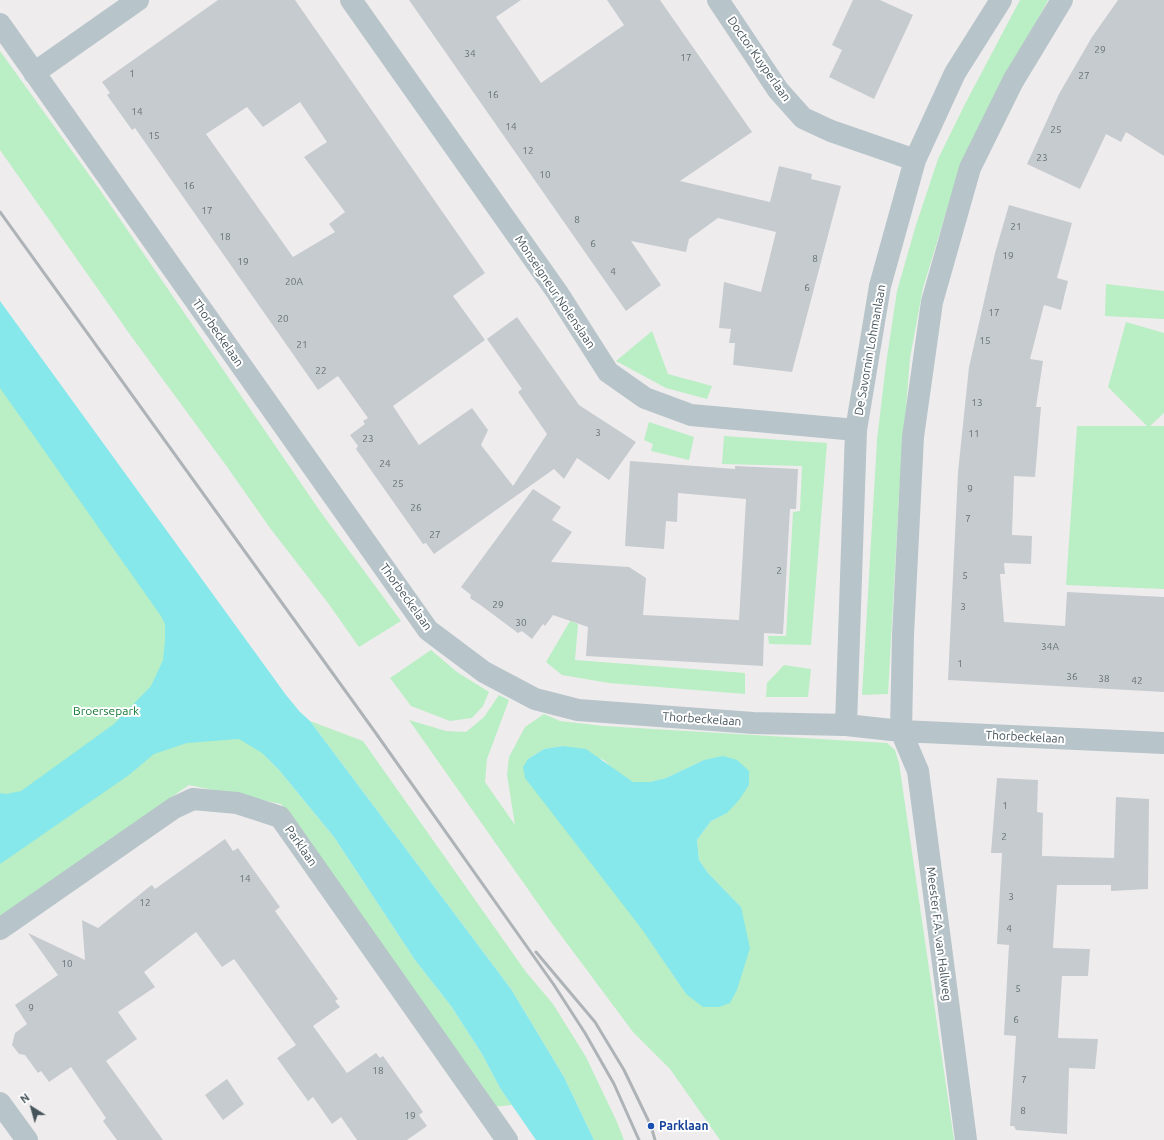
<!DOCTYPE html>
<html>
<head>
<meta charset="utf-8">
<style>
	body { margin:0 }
	#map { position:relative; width:1164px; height:1140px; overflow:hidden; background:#efeced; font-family:Ubuntu,sans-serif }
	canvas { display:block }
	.north { position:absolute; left:12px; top:1088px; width:40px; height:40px; -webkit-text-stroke:3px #fff; paint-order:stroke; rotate:323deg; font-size:11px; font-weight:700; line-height:16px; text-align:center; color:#45545a }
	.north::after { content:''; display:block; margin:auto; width:14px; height:18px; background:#45545a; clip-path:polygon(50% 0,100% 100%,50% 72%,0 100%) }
</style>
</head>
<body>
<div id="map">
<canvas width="1164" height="1140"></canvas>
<div class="north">N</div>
</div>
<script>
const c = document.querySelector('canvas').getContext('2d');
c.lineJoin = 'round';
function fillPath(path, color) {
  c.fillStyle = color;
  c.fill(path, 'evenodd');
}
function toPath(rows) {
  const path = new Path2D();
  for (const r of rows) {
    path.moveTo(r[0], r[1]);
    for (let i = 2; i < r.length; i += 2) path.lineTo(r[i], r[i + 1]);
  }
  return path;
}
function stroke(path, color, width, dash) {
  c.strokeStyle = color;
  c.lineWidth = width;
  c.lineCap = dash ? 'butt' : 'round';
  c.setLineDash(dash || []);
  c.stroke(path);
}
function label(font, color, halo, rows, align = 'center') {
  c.font = font + ' Ubuntu,sans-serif';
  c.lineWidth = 4;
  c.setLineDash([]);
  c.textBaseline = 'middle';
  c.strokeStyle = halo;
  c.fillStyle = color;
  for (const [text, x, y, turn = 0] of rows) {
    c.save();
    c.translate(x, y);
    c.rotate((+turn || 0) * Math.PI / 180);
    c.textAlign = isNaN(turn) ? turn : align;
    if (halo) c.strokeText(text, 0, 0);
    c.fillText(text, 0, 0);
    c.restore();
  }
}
const green = toPath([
	[1020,0,1048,0,965,158,948,206,923,288,910,358,899,496,888,694,862,695,877,440,886,364,897,291,916,225,938,159,965,104],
	[0,51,100,190,322,514,401,621,359,647,328,603,270,528,225,464,131,336,0,150],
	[1106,284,1164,291,1164,319,1105,316],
	[1126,322,1164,333,1164,413,1150,426,1164,426,1164,589,1066,585,1077,426,1147,426,1108,387],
	[652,331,668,374,712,386,707,399,666,388,616,361],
	[0,370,268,759,279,770,334,837,415,960,451,1006,482,1054,500,1088,512,1105,492,1107,482,1086,281,804,189,785,0,916],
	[649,422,694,437,689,460,651,451,653,444,644,440],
	[724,436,827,443,811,645,769,644,768,636,786,636,793,512,800,511,802,466,722,464],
	[570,621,578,624,575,660,745,673,745,694,609,683,562,675,546,662],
	[431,650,457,672,489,692,483,706,472,718,450,721,411,706,390,678],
	[784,665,811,669,808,697,766,697,767,683],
	[499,695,509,700,487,759,485,782,515,825,507,775,509,757,525,727,544,714,560,721,603,726,887,743,895,750,899,763,954,1140,720,1140,670,1069,633,1032,551,922,409,720,446,731,466,732,484,717],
	[563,746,604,760,618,774,633,782,650,782,666,778,704,760,727,813,711,821,697,840,699,860,708,873,741,907,686,994,528,759,544,749],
	[310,721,363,741,526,972,553,1004,586,1057,617,1122,624,1140,594,1140,564,1077,511,989]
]);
const water = toPath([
	[0,301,286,695,300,712,310,721,511,989,564,1077,594,1140,536,1140,500,1088,482,1054,451,1006,415,960,334,837,279,770,262,753,239,739,187,743,154,754,129,775,0,864,0,793,6,794,21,791,114,724,151,686,163,660,165,640,165,624,161,616,0,388],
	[563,746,586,749,633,782,650,782,666,778,704,760,723,756,737,760,749,771,749,785,739,800,727,813,711,821,697,840,699,860,708,873,741,907,750,948,737,990,730,1003,719,1007,703,1007,686,994,641,928,525,778,523,767,528,759,544,749]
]);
const building = toPath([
	[218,0,295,0,485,273,453,296,485,340,393,406,419,445,472,408,488,430,481,445,513,486,547,434,518,392,522,389,487,339,517,317,579,405,636,442,609,480,577,458,564,479,554,469,434,554,426,543,423,544,356,449,358,446,350,435,365,424,363,421,368,418,338,376,318,390,135,128,132,130,107,95,110,93,102,82],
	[300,102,327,142,304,157,345,212,329,224,335,232,293,257,206,134,247,107,263,127],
	[409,0,521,0,496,17,541,83,624,25,607,0,660,0,752,132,680,181,770,202,779,166,812,174,811,179,841,186,792,372,733,365,735,343,729,343,731,329,719,328,724,282,761,292,776,232,718,218,689,239,686,252,631,241,661,285,626,311],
	[853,0,880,0,913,15,874,99,829,77,842,50,832,45],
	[1118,0,1164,0,1164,156,1126,132,1121,142,1106,134,1080,189,1027,164,1059,94,1092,37],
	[1009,205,1072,223,1057,278,1068,281,1061,310,1044,305,1030,359,1043,361,1036,407,1041,407,1035,477,1014,476,1012,535,1032,536,1031,564,1004,563,1005,574,1000,574,1004,622,1065,626,1067,592,1164,597,1164,692,948,680,958,472,969,367,995,253],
	[630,461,735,469,735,466,798,469,796,509,790,509,783,634,764,633,763,666,586,656,588,627,553,615,545,626,543,624,532,639,522,631,518,633,479,604,470,598,471,595,461,587,533,489,561,507,552,520,572,532,551,562,629,567,646,578,643,615,739,620,746,499,678,493,677,522,666,521,664,549,625,546],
	[997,778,1038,780,1037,812,1043,813,1042,856,1114,858,1116,797,1149,799,1148,889,1111,891,1111,885,1057,885,1053,948,1090,949,1088,976,1062,976,1058,1038,1098,1039,1095,1069,1069,1068,1067,1134,1016,1130,1014,1126,1010,1126,1016,1036,1004,1035,1009,945,997,944,1002,853,991,853],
	[225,839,233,851,238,848,280,907,275,911,338,999,335,1001,340,1007,313,1026,347,1073,376,1053,380,1058,383,1056,423,1112,419,1115,427,1126,407,1140,357,1140,341,1117,332,1124,313,1097,308,1101,277,1058,296,1045,234,959,222,967,196,932,144,972,155,987,118,1012,137,1039,106,1061,163,1140,117,1140,103,1121,106,1118,71,1067,49,1082,41,1071,38,1073,25,1055,19,1054,12,1045,15,1033,27,1024,15,1005,58,975,28,933,85,960,82,920,98,928,149,887,152,885,155,889],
	[227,1079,244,1104,223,1120,205,1095]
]);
const minor = toPath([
	[351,0,557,292,608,372,645,398,691,415,856,430],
	[718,0,778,90,803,118,831,131,915,160],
	[0,24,428,630,484,672,535,699,578,710,753,723,846,725,901,731,1164,743],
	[34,73,138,0],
	[846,725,856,430,880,286,915,160,955,73,1001,0],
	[0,929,174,808,193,799,237,803,280,817,507,1140],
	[0,1103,27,1140],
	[966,1140,918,771,901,731,903,635,913,437,932,302,970,168,1013,81,1062,0]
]);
const rail = toPath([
	[0,212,375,732,554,985,585,1033,614,1084,639,1140],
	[536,952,595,1022,624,1070,651,1126,655,1140]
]);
const markers = [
	[651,1126,4,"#1a4fb4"]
];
const numberNames = [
	["29",1100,50],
	["34",470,54],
	["17",686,58],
	["1",132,74],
	["27",1084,76],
	["16",493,95],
	["14",137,112],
	["14",511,127],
	["25",1056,130],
	["15",154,136],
	["12",528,151],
	["23",1042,158],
	["10",545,175],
	["16",189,186],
	["17",207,211],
	["8",577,220],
	["21",1016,227],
	["18",225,237],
	["6",593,244],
	["19",1008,256],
	["8",815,259],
	["19",243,262],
	["4",613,272],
	["20A",294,282],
	["6",807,288],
	["17",994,313],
	["20",283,319],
	["15",985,341],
	["21",302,345],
	["22",321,371],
	["13",977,403],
	["3",598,433],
	["11",974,434],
	["23",368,439],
	["24",385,464],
	["25",398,484],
	["9",970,489],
	["26",416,508],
	["7",968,519],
	["27",435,535],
	["2",779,571],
	["5",965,576],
	["29",498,605],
	["3",963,607],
	["30",521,623],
	["34A",1050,647],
	["1",960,664],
	["36",1072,677],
	["38",1104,679],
	["42",1137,681],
	["1",1005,806],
	["2",1004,837],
	["14",245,879],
	["3",1011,897],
	["12",145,903],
	["4",1009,929],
	["10",67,964],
	["5",1018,989],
	["9",31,1008],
	["6",1016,1020],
	["18",378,1071],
	["7",1024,1080],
	["8",1023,1111],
	["19",410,1116]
];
const streetNames = [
	["Doctor Kuyperlaan",759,59,55],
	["Monseigneur Nolenslaan",555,292,56],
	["Thorbeckelaan",218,333,55],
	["De Savornin Lohmanlaan",870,350,-80],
	["Thorbeckelaan",406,597,54],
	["Thorbeckelaan",702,719,4],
	["Thorbeckelaan",1025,737,3],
	["Parklaan",301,846,55],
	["Meester F.A. van Hallweg",939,934,83]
];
const parkNames = [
	["Broersepark",106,711]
];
const transitNames = [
	["Parklaan",659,1126]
];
fillPath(green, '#baeec4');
fillPath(water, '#87e8eb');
fillPath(building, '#c6cbcf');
stroke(minor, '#b7c4ca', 22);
stroke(rail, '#aeb3b7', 3);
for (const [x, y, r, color] of markers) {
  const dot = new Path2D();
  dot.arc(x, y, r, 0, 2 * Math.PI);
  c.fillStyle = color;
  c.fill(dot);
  stroke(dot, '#fff', 1.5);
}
label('10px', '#657277', null, numberNames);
label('12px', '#45545a', '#fff', streetNames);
label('12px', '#177a36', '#fff', parkNames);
label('bold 12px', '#164399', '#fff', transitNames, 'left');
</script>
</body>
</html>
